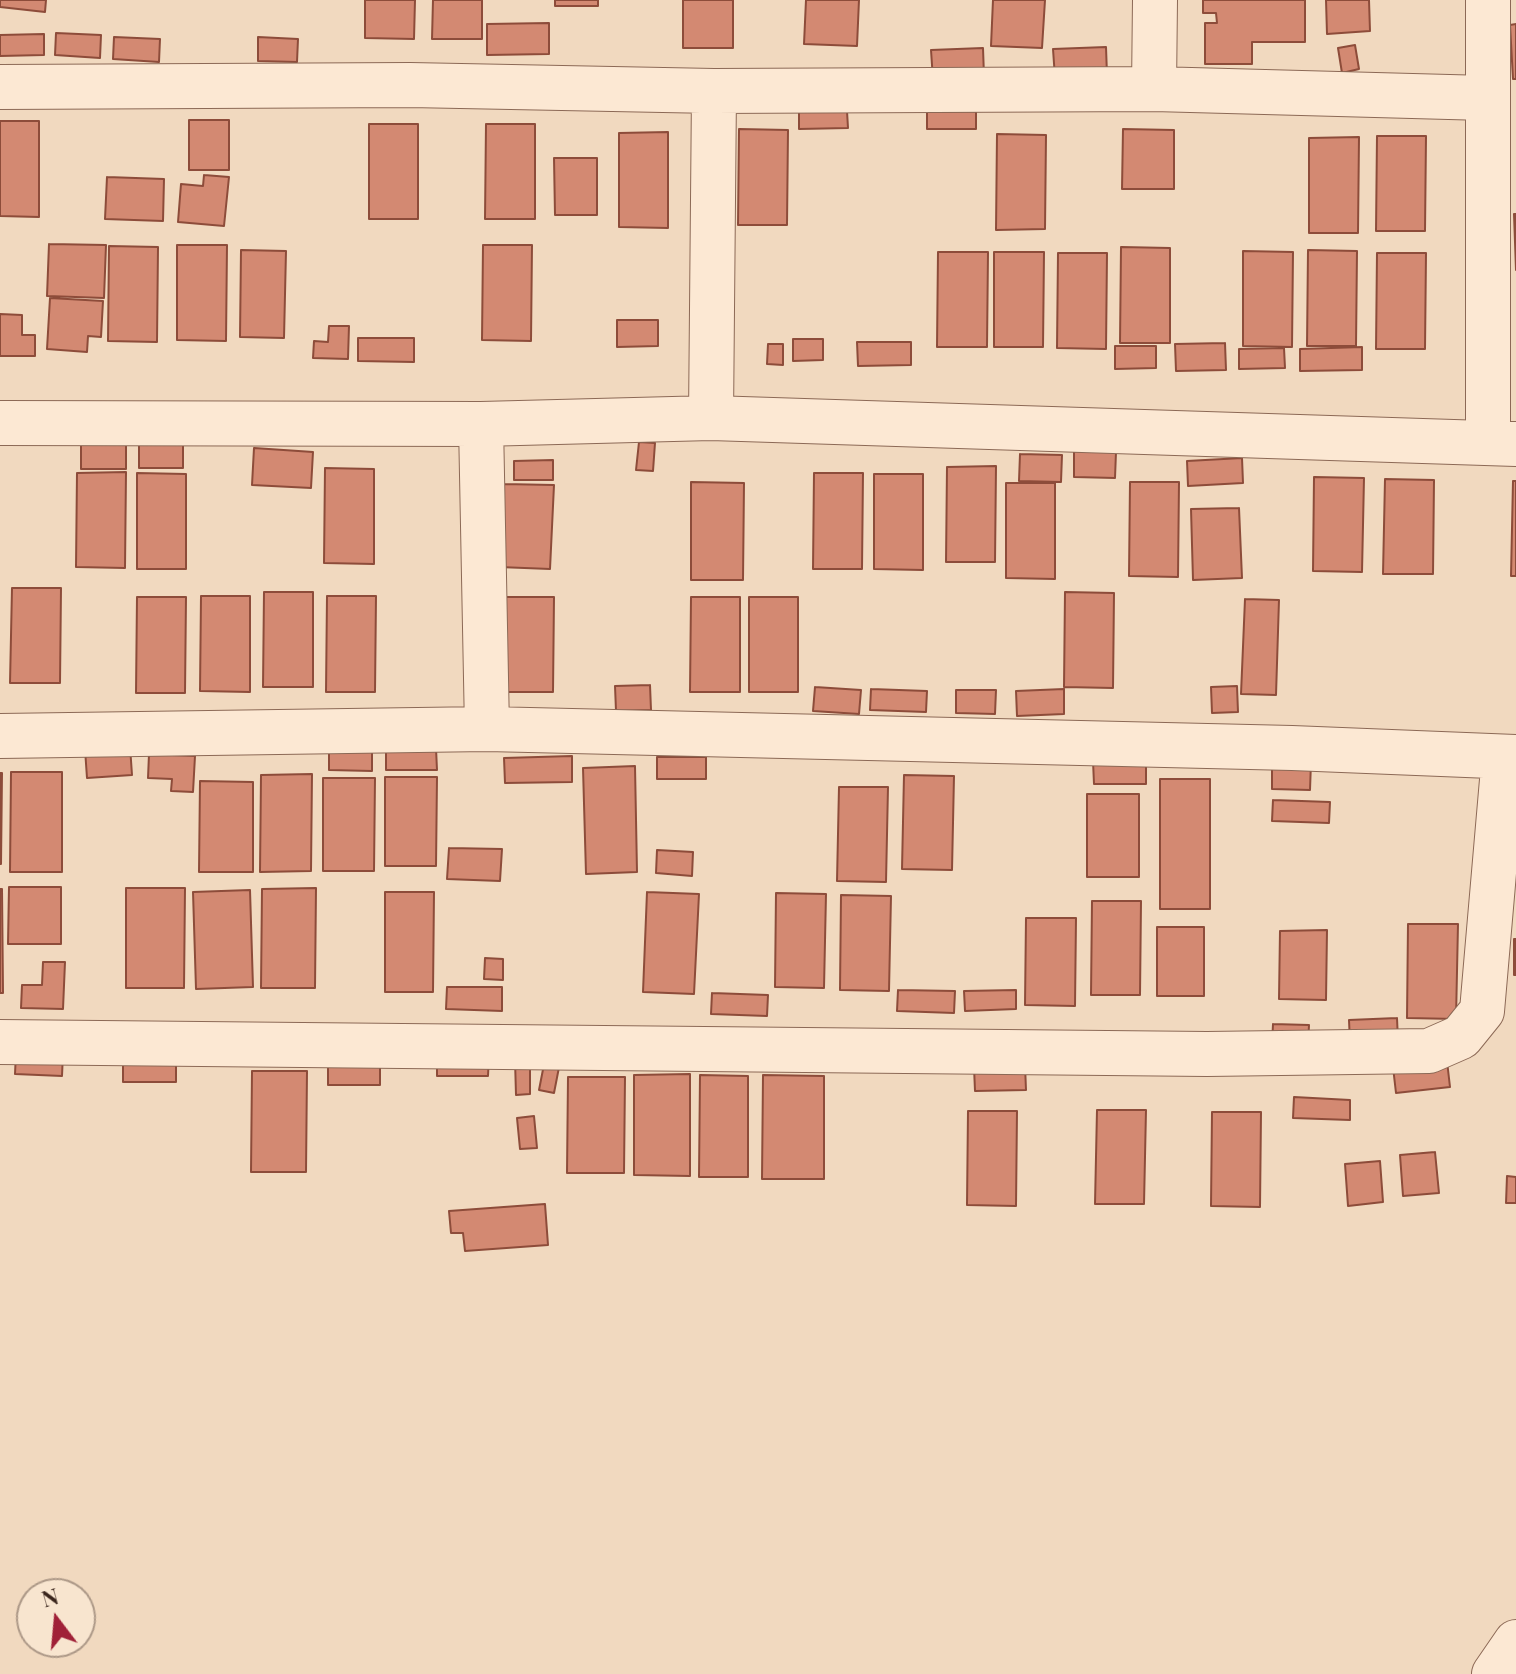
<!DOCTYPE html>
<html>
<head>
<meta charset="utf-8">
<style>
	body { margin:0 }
	#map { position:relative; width:1516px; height:1674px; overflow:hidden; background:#f1d9bf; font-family:"Playfair Display",serif }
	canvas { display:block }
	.north { position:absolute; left:16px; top:1578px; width:80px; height:80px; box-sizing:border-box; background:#f8e5cf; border:2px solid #ac9887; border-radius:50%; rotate:344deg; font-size:22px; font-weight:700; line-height:32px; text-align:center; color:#3a251c }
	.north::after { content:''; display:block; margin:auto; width:28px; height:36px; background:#a02138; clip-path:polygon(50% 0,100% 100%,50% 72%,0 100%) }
</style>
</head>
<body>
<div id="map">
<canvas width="1516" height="1674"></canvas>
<div class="north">N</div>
</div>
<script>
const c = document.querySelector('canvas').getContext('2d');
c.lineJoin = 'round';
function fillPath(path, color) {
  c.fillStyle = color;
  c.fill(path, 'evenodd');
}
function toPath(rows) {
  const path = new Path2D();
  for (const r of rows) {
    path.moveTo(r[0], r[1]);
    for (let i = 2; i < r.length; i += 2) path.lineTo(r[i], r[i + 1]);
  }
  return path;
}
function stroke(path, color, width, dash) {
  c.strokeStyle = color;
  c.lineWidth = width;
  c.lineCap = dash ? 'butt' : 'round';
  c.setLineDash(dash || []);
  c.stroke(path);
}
const building = toPath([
	[0,0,46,0,45,12,0,7,0,0],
	[365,0,415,0,414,39,365,38,365,0],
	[433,0,482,0,482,39,432,39,433,0],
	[555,0,598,0,598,6,555,6,555,0],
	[683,0,733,0,733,48,683,48,683,0],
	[806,0,859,0,857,46,804,44,806,0],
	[993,0,1045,0,1042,48,991,46,993,0],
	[1203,0,1305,0,1305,42,1252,42,1252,64,1205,64,1205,23,1217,23,1216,13,1203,13,1203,0],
	[1326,0,1369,0,1370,31,1327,34,1326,0],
	[549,23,549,54,487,55,487,24,549,23],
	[1516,24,1516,79,1513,79,1510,25,1516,24],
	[56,33,101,35,100,58,55,55,56,33],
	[44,34,44,55,0,56,0,35,44,34],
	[114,37,160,39,159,62,113,59,114,37],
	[258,37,298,39,297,62,258,61,258,37],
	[1355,45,1359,69,1342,73,1338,48,1355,45],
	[1106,47,1107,75,1055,78,1053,49,1106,47],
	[983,48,984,76,933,80,931,50,983,48],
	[799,111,847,111,848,128,799,129,799,111],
	[976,111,976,129,927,129,927,112,976,111],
	[189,120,229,120,229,170,189,170,189,120],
	[0,121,39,121,39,217,0,216,0,121],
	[369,124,418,124,418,219,369,219,369,124],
	[486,124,535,124,535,219,485,219,486,124],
	[739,129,788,130,787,225,738,225,739,129],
	[1123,129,1174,130,1174,189,1122,189,1123,129],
	[668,132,668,228,619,227,619,133,668,132],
	[997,134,1046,135,1045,229,996,230,997,134],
	[1377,136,1426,136,1425,231,1376,231,1377,136],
	[1359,137,1358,233,1309,233,1309,138,1359,137],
	[554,158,597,158,597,215,555,215,554,158],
	[204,175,229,177,224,226,178,222,181,184,203,186,204,175],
	[107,177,164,179,163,221,105,219,107,177],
	[1514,214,1516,214,1516,270,1514,214],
	[49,244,106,245,104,298,47,296,49,244],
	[177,245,227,245,226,341,177,340,177,245],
	[483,245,532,245,531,341,482,340,483,245],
	[109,246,158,247,157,342,108,341,109,246],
	[1121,247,1170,248,1170,343,1120,343,1121,247],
	[241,250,286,251,284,338,240,337,241,250],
	[1308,250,1357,251,1356,346,1307,346,1308,250],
	[1243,251,1293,252,1292,347,1243,346,1243,251],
	[938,252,988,252,987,347,937,347,938,252],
	[994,252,1044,252,1043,347,994,347,994,252],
	[1058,253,1107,253,1106,349,1057,348,1058,253],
	[1377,253,1426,253,1425,349,1376,349,1377,253],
	[50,298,103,301,101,337,88,336,87,352,47,349,50,298],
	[0,314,22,315,22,335,35,335,35,356,0,356,0,314],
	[617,320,658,320,658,346,617,347,617,320],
	[329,326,349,326,348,359,313,358,314,341,328,342,329,326],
	[358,338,414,338,414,362,358,361,358,338],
	[793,339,823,339,823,360,793,361,793,339],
	[857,342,911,342,911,365,858,366,857,342],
	[1225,343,1226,370,1176,371,1175,344,1225,343],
	[768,344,783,344,783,365,767,364,768,344],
	[1115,346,1156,346,1156,368,1115,369,1115,346],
	[1362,347,1362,370,1300,371,1300,349,1362,347],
	[1284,348,1285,368,1239,369,1239,349,1284,348],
	[639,442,655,443,653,471,636,470,639,442],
	[139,444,183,444,183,468,139,468,139,444],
	[81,445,126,445,126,469,81,469,81,445],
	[254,448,313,452,311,488,252,485,254,448],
	[1074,451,1116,452,1115,478,1074,477,1074,451],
	[1020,454,1062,455,1061,482,1019,481,1020,454],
	[1242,458,1243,483,1188,486,1187,461,1242,458],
	[553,460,553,480,514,480,514,461,553,460],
	[996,466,995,562,946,562,947,467,996,466],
	[325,468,374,469,374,564,324,563,325,468],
	[126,472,125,568,76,567,77,473,126,472],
	[137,473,186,474,186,569,137,569,137,473],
	[814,473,863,473,862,569,813,569,814,473],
	[874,474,923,474,923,570,874,569,874,474],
	[1314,477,1364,478,1362,572,1313,571,1314,477],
	[1385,479,1434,480,1433,574,1383,574,1385,479],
	[1513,481,1516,481,1516,576,1511,576,1513,481],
	[691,482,744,483,743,580,691,580,691,482],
	[1130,482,1179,482,1178,577,1129,576,1130,482],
	[1006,483,1055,483,1055,579,1006,578,1006,483],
	[503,484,554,485,550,569,499,567,503,484],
	[1239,508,1242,578,1193,580,1191,509,1239,508],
	[12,588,61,588,60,683,10,683,12,588],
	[264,592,313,592,313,687,263,687,264,592],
	[1065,592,1114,593,1113,688,1064,687,1065,592],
	[201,596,250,596,250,692,200,691,201,596],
	[327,596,376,596,375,692,326,692,327,596],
	[137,597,186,597,185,693,136,693,137,597],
	[505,597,554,597,553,692,504,692,505,597],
	[691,597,740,597,740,692,690,692,691,597],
	[749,597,798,597,798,692,749,692,749,597],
	[1245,599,1279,600,1276,695,1241,694,1245,599],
	[650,685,651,710,616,711,615,686,650,685],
	[1237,686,1238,712,1212,713,1211,687,1237,686],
	[815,687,861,690,859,714,813,711,815,687],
	[871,689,927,691,926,712,870,710,871,689],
	[1064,689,1064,714,1017,716,1016,691,1064,689],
	[956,690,996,690,995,714,956,713,956,690],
	[130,746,132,775,87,778,85,749,130,746],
	[436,748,437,770,386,770,386,749,436,748],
	[329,752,372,752,372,771,329,770,329,752],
	[149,754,195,756,193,792,171,791,172,779,148,778,149,754],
	[572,756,572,782,505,783,504,758,572,756],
	[657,757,706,757,706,779,657,779,657,757],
	[1093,761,1146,761,1146,784,1094,784,1093,761],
	[1272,761,1311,762,1310,790,1272,789,1272,761],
	[635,766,637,872,586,874,583,768,635,766],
	[11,772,62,772,62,872,10,872,11,772],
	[0,773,2,773,1,864,0,864,0,773],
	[312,774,311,871,260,872,261,775,312,774],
	[904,775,954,776,952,870,902,869,904,775],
	[385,777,437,777,436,866,385,866,385,777],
	[323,778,375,778,374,871,323,871,323,778],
	[1160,779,1210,779,1210,909,1160,909,1160,779],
	[200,781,253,782,253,872,199,872,200,781],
	[839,787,888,787,886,882,837,881,839,787],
	[1087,794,1139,794,1139,877,1087,877,1087,794],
	[1273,800,1330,802,1329,823,1272,821,1273,800],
	[449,848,502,849,500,881,447,879,449,848],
	[657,850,693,852,692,876,656,873,657,850],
	[9,887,61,887,61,944,8,944,9,887],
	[126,888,185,888,184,988,126,988,126,888],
	[316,888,315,988,261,988,262,889,316,888],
	[0,889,2,889,3,993,0,993,0,889],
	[250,890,253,987,196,989,193,892,250,890],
	[385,892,434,892,433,992,385,992,385,892],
	[647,892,699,894,694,994,643,992,647,892],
	[776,893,826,894,824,988,775,987,776,893],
	[841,895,891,896,889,991,840,990,841,895],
	[1092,901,1141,901,1140,995,1091,995,1092,901],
	[1026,918,1076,918,1075,1006,1025,1005,1026,918],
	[1408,924,1458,924,1456,1019,1407,1018,1408,924],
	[1157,927,1204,927,1204,996,1157,996,1157,927],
	[1327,930,1326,1000,1279,999,1280,931,1327,930],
	[1514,939,1516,939,1516,975,1514,975,1514,939],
	[485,958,503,959,503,980,484,979,485,958],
	[43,962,65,962,63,1009,21,1008,22,985,42,985,43,962],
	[447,987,502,987,502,1011,446,1009,447,987],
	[898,990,955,991,954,1013,897,1011,898,990],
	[1016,990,1016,1009,965,1011,964,991,1016,990],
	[712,993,768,995,767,1016,711,1014,712,993],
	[1397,1018,1398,1041,1350,1043,1349,1020,1397,1018],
	[1273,1024,1309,1025,1308,1046,1272,1045,1273,1024],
	[16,1052,63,1053,62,1076,15,1074,16,1052],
	[380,1054,380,1085,328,1085,328,1055,380,1054],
	[546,1054,561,1057,554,1093,539,1090,546,1054],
	[437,1055,489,1055,488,1076,437,1076,437,1055],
	[123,1057,176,1057,176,1082,123,1082,123,1057],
	[515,1060,530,1060,530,1094,516,1095,515,1060],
	[1447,1061,1450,1087,1396,1093,1393,1067,1447,1061],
	[1025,1065,1026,1090,975,1091,974,1067,1025,1065],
	[252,1071,307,1071,306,1172,251,1172,252,1071],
	[690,1074,690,1176,634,1175,634,1075,690,1074],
	[700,1075,748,1076,748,1177,699,1177,700,1075],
	[763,1075,824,1076,824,1179,762,1179,763,1075],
	[568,1077,625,1077,624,1173,567,1173,568,1077],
	[1294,1097,1350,1100,1350,1120,1293,1118,1294,1097],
	[1097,1110,1146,1110,1144,1204,1095,1204,1097,1110],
	[968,1111,1017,1111,1016,1206,967,1205,968,1111],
	[1212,1112,1261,1112,1260,1207,1211,1206,1212,1112],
	[534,1116,537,1148,520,1149,517,1118,534,1116],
	[1435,1152,1439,1193,1403,1196,1400,1155,1435,1152],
	[1380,1161,1383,1202,1348,1206,1345,1164,1380,1161],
	[1507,1176,1516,1177,1516,1203,1506,1203,1507,1176],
	[545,1204,548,1245,465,1251,463,1233,451,1233,449,1211,545,1204]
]);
const street = toPath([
	[0,87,410,85,714,91,1154,89,1486,98],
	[1154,89,1155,0],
	[711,418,714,91],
	[0,423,481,424,711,418,1516,444],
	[481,424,487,729],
	[1488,442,1488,0],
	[0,736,487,729,1292,748,1516,757],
	[0,1042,1207,1054,1429,1051,1461,1037,1482,1011,1504,757],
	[1494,1674,1516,1642]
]);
fillPath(building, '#d38972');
stroke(building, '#8d4c3a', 2);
stroke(street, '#8c6956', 46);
stroke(street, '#fce8d3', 44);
</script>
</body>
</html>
